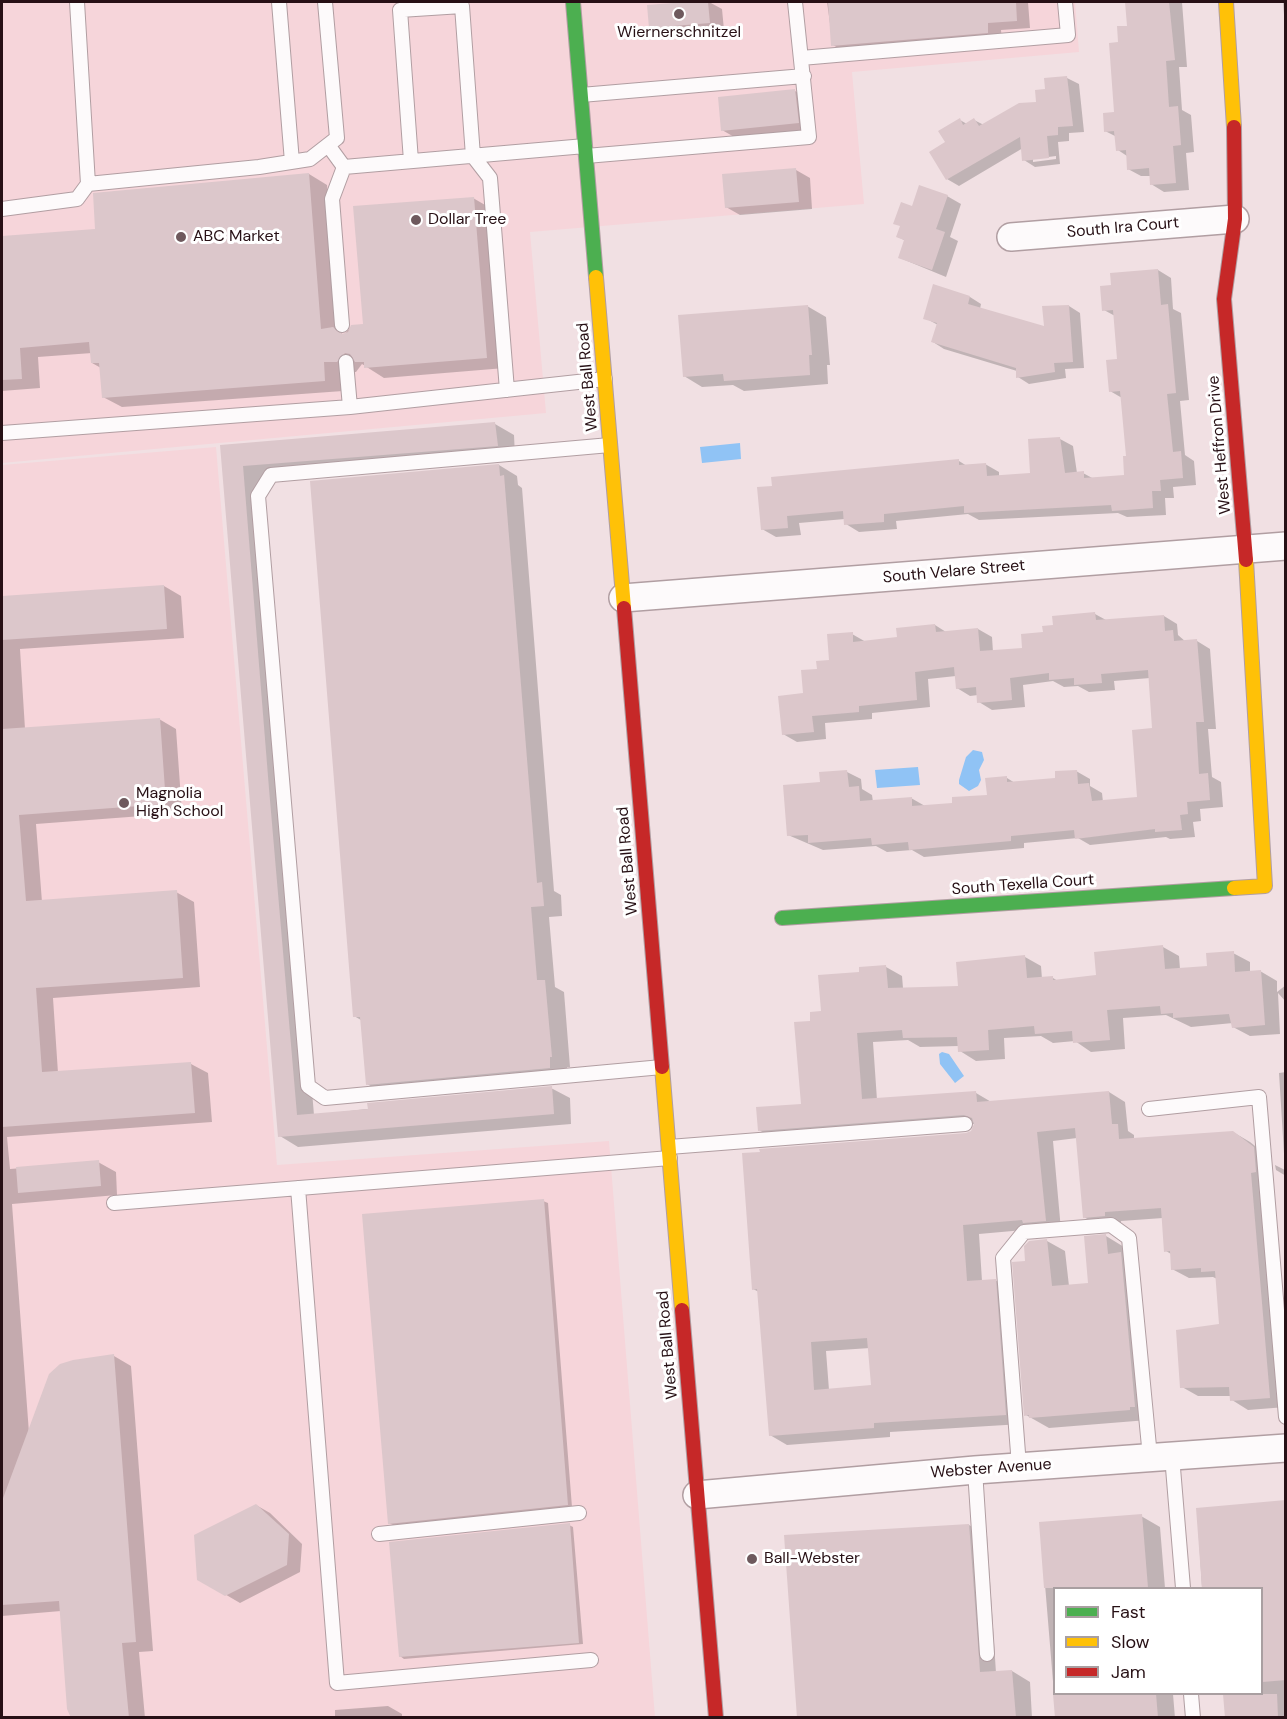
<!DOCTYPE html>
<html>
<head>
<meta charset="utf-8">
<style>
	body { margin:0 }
	#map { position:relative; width:1287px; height:1719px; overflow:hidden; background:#f1e0e3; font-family:"DM Sans",sans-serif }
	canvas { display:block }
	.frame { position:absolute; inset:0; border:3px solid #271015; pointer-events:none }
	.legend { position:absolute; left:1053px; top:1587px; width:210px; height:108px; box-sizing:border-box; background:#fff; border:2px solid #a99fa1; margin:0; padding:8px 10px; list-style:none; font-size:18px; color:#271015 }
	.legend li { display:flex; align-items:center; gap:12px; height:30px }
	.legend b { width:30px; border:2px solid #a99fa1 }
</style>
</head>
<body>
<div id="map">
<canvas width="1287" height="1719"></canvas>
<div class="frame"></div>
<ul class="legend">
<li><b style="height:8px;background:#4caf50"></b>Fast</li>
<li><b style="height:8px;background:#ffc107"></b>Slow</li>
<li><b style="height:8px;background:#c62828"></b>Jam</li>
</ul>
</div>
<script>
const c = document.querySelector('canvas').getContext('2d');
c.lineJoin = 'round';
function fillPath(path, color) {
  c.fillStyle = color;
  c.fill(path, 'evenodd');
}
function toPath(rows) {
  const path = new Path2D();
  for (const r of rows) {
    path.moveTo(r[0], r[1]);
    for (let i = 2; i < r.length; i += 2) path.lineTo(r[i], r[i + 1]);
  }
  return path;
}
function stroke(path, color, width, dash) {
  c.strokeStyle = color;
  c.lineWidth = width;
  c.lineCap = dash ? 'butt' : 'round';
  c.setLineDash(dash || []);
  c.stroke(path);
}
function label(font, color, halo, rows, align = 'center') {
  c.font = font + ' "DM Sans",sans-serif';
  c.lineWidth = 6;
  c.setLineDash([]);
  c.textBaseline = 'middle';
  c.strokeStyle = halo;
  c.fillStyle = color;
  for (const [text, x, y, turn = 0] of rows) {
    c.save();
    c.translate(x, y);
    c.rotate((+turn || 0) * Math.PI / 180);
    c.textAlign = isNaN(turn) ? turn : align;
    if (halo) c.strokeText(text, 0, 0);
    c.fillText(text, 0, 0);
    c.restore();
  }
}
const built = toPath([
	[2,2,1075,2,1079,52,852,72,864,204,530,232,546,413,2,463],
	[216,447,277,1165,609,1141,655,1717,2,1718,2,465]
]);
const water = toPath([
	[740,443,741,459,702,463,700,447],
	[973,750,982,752,984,760,979,770,981,780,978,786,969,791,959,784,959,780,966,757],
	[918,767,920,785,877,788,875,770],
	[942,1052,949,1054,964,1076,955,1083,940,1064,939,1054]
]);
const shadow = toPath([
	[709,2,722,9,724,30,665,35,651,27,649,6],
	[827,2,1028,2,1030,28,1001,30,1002,40,846,53,833,45],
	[1127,2,1182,2,1187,67,1179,67,1182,110,1191,115,1194,152,1186,153,1189,190,1164,192,1151,184,1151,176,1141,176,1128,169,1127,156,1118,150,1117,137,1105,131,1115,113,1120,44,1129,27],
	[1283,2,1286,2,1286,28,1285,28],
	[1067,78,1079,84,1084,132,1069,133,1069,141,1058,142,1060,164,1035,167,1024,160,1023,148,959,186,947,179,947,143,960,120,967,124,974,120,984,125,1037,103,1047,91],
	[1056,156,1056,159,1033,162,1033,159],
	[795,91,809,99,812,131,736,138,722,130],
	[796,170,810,178,812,209,740,215,726,207],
	[309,174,327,185,338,331,344,335,352,326,364,325,473,198,492,209,505,368,384,378,362,364,356,372,342,372,343,391,122,407,103,397,101,368,92,363,92,353,38,357,40,388,2,391,2,238,97,231],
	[947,196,961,204,950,237,958,241,946,277,900,258,906,241,898,237],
	[1158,270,1171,278,1173,309,1181,313,1189,400,1180,401,1185,455,1194,461,1196,485,1173,487,1174,498,1165,498,1166,515,1127,517,1118,513,979,520,968,514,896,521,897,529,859,532,846,524,845,519,799,523,801,535,776,537,762,529,759,489,959,461,967,466,985,464,999,472,999,477,1032,474,1060,439,1073,446,1077,473,1083,473,1094,479,1126,477,1127,458,1122,398,1110,391,1118,361,1115,316,1104,310,1112,286],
	[934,286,970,297,981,304,980,309,1045,328,1069,306,1080,313,1084,368,1065,369,1066,378,1029,384,1018,377,1017,371,944,349,933,342,938,325,925,318],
	[1284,304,1286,304,1286,325],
	[807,306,826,317,830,365,827,365,828,384,744,391,733,385,702,387,684,376],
	[495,424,514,435,515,456,261,476,314,1115,551,1088,570,1098,571,1124,298,1147,280,1136,221,447],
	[499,465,517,476,518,485,522,488,554,891,561,895,562,916,549,917,555,987,564,992,570,1067,567,1067,568,1078,386,1095,367,1084,361,1020,354,1016],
	[164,586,181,596,184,638,20,649,25,729,159,719,176,729,182,813,36,824,42,902,176,892,194,902,200,987,53,998,58,1073,191,1064,208,1073,212,1122,7,1137,10,1169,98,1162,116,1172,117,1195,12,1204,29,1433,114,1356,131,1366,153,1651,139,1652,145,1718,73,1718,61,1611,2,1616,2,598],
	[1095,614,1106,620,1164,616,1177,624,1178,635,1186,642,1197,641,1210,649,1216,729,1208,729,1212,777,1221,782,1223,807,1200,809,1201,821,1193,822,1195,837,1170,839,1166,837,1090,845,1078,838,1024,843,1024,848,924,857,912,850,887,852,876,846,823,850,788,835,822,784,847,772,861,779,862,789,872,795,873,802,911,798,925,806,954,805,988,796,1007,778,1015,783,1057,780,1076,771,1090,779,1090,786,1102,793,1103,802,1139,799,1153,730,1150,678,1114,681,1115,690,1089,692,1078,686,1064,687,1053,681,1023,685,1025,707,992,710,979,702,978,695,970,696,957,688,956,676,928,679,930,707,872,713,872,719,825,723,826,739,797,742,783,734,818,670,831,661,852,634,866,642,899,638,935,625,946,632,978,629,992,637,993,652,1024,650,1054,626],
	[1163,947,1179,956,1180,969,1208,967,1233,953,1250,962,1250,972,1260,971,1277,981,1277,992,1286,985,1286,1002,1278,993,1280,1034,1250,1036,1233,1027,1233,1023,1191,1027,1166,1015,1123,1018,1125,1049,1091,1052,1075,1041,1053,1043,1041,1036,1004,1038,1005,1059,976,1061,960,1051,959,1046,920,1047,908,1040,873,1042,877,1100,976,1093,993,1103,1109,1092,1125,1102,1128,1131,1134,1135,1134,1140,1233,1132,1250,1142,1270,1158,1286,1407,1248,1410,1232,1400,1231,1396,1198,1396,1182,1387,1221,1325,1217,1279,1213,1277,1189,1278,1172,1269,1171,1254,1166,1251,1163,1218,1121,1221,1121,1225,1100,1227,1084,1217,1077,1138,1053,1141,1061,1230,1035,1229,979,1234,982,1281,995,1280,1012,1290,1022,1424,890,1432,890,1437,787,1445,770,1435,759,1292,753,1289,972,1132,975,1124,776,1140,759,1130,803,1105,812,1022,861,974,886,967,902,976,903,988,959,988,1025,957,1041,966,1042,979,1053,978,1058,981,1098,977],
	[870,1348,872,1387,829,1390,826,1351],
	[1286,1072,1286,1176,1276,1170,1275,1165,1285,1170,1279,1073],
	[543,1201,548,1203,572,1507,393,1525,389,1523],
	[1106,1236,1124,1247,1125,1256,1139,1265,1153,1417,1148,1420,1049,1428,1026,1415,1027,1262,1047,1241,1065,1251,1069,1286,1090,1285],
	[1286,1503,1286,1718,1226,1718,1224,1694,1262,1694,1262,1588,1202,1588,1197,1509],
	[256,1505,270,1513,302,1544,300,1572,240,1603,199,1579],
	[1141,1516,1160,1527,1165,1588,1054,1588,1054,1694,1173,1694,1175,1718,1056,1718,1040,1524],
	[569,1525,573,1527,583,1644,404,1659,400,1656],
	[969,1525,987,1535,996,1673,1012,1671,1030,1682,1032,1718,798,1718,785,1537],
	[388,1706,402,1714,402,1718,335,1718,335,1710]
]);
const building = toPath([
	[686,2,708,2,710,23,649,28,647,5],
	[828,2,1016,2,1017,21,988,23,988,33,831,46],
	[1125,2,1169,2,1175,60,1166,61,1169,107,1178,106,1181,145,1173,146,1176,183,1150,185,1149,168,1127,170,1126,150,1116,151,1114,131,1104,132,1103,113,1114,112,1109,43,1118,42,1117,26,1127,26],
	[1067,76,1073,126,1058,127,1058,135,1047,136,1049,158,1022,161,1020,137,946,180,929,152,945,142,938,131,960,118,963,125,974,118,979,126,1019,103,1036,102,1035,90,1045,89,1044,78],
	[795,89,799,123,721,131,718,97],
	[796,168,799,202,725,208,722,174],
	[309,173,321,329,333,327,342,334,348,332,351,325,363,324,353,206,474,197,487,358,364,368,364,362,355,362,350,354,345,353,337,362,324,362,325,381,102,398,99,363,91,363,89,342,20,348,22,379,2,380,2,236,95,229,93,193],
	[919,185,948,195,936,229,945,232,932,270,898,258,904,240,896,237,900,226,893,224,901,202,912,206],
	[1158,269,1161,305,1168,304,1176,393,1167,394,1173,452,1181,451,1183,478,1160,480,1161,491,1152,491,1153,508,1112,511,1111,505,964,513,964,506,884,514,884,522,844,525,843,511,787,516,788,528,761,530,757,487,772,486,771,477,959,459,959,465,986,463,987,476,1030,473,1028,439,1060,437,1065,473,1084,471,1084,478,1124,475,1123,456,1126,456,1120,391,1109,392,1106,360,1117,359,1113,310,1102,311,1100,286,1111,285,1110,273],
	[933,284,970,296,968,304,1044,326,1042,306,1069,305,1073,362,1054,363,1055,372,1016,378,1016,368,931,342,937,323,923,319],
	[808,305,812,355,809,355,810,375,724,381,723,374,683,377,678,315],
	[495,422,498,446,243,466,269,789,297,1115,368,1109,367,1103,552,1086,554,1114,278,1137,220,445],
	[499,464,500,476,504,475,537,883,542,882,544,906,531,907,537,980,545,980,552,1057,550,1057,550,1068,366,1085,360,1017,353,1017,310,481],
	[164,585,167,629,2,640,2,596],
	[1095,612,1096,620,1164,615,1165,631,1173,630,1174,641,1197,639,1204,722,1196,722,1199,774,1208,773,1210,800,1187,802,1188,814,1180,815,1182,830,1155,832,1155,829,1075,839,1074,830,1011,836,1011,841,909,850,908,842,872,845,871,838,808,843,808,835,787,836,783,785,820,782,819,772,847,770,849,787,859,786,860,801,912,797,912,806,952,803,952,797,987,795,985,778,1007,776,1007,782,1055,778,1055,771,1077,770,1078,784,1089,783,1092,801,1137,797,1132,730,1152,728,1148,670,1101,674,1102,683,1074,685,1074,678,1049,680,1049,673,1010,678,1012,700,977,703,976,687,956,689,954,667,915,672,917,700,859,706,859,712,812,716,814,732,782,735,778,696,803,693,801,670,817,669,816,661,829,660,827,634,853,632,853,642,897,637,896,628,935,624,936,632,978,628,980,651,1022,648,1021,634,1043,632,1042,626,1053,625,1052,616],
	[160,718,166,804,19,815,26,901,177,890,183,978,36,988,42,1072,191,1062,195,1113,2,1127,2,729],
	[1163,945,1165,969,1207,966,1206,953,1234,951,1235,972,1261,970,1265,1025,1232,1028,1229,1014,1173,1018,1173,1013,1161,1014,1160,1006,1107,1010,1110,1040,1073,1043,1072,1031,1035,1034,1034,1026,988,1030,989,1050,958,1052,957,1037,903,1038,902,1030,857,1033,862,1099,976,1091,977,1102,1109,1091,1112,1124,1118,1124,1119,1139,1233,1131,1254,1147,1256,1172,1251,1173,1270,1398,1230,1401,1229,1387,1180,1388,1176,1330,1219,1324,1215,1271,1201,1272,1201,1268,1171,1270,1170,1251,1164,1252,1161,1208,1105,1212,1105,1216,1083,1218,1075,1128,1037,1132,1046,1221,1023,1223,1022,1220,963,1225,967,1281,996,1279,1006,1415,874,1423,874,1428,769,1436,757,1289,752,1290,742,1153,760,1152,759,1149,966,1133,971,1131,974,1124,972,1118,964,1115,758,1131,756,1107,801,1104,794,1022,810,1021,810,1012,821,1011,818,975,859,972,859,967,886,965,888,988,958,986,956,962,1025,955,1027,978,1053,976,1053,980,1096,975,1094,952],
	[867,1338,871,1385,814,1390,811,1342],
	[99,1160,101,1186,18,1193,16,1167],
	[544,1199,568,1505,388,1524,362,1214],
	[1106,1234,1108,1254,1121,1252,1135,1407,1130,1407,1130,1410,1029,1418,1029,1415,1024,1416,1012,1262,1025,1261,1024,1246,1029,1241,1047,1239,1052,1286,1088,1283,1084,1236],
	[114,1354,136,1642,122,1643,129,1718,71,1718,67,1709,59,1601,2,1605,2,1501,49,1374,60,1364,73,1360],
	[1286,1500,1286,1680,1262,1682,1262,1588,1202,1588,1196,1508],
	[256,1504,289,1534,287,1565,225,1596,197,1580,194,1535],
	[1142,1514,1148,1588,1044,1588,1039,1522],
	[570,1523,579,1643,399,1657,389,1542],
	[969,1524,980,1672,1012,1670,1016,1718,797,1718,784,1535],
	[1053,1694,1156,1694,1158,1718,1055,1718],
	[1223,1694,1277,1694,1278,1718,1225,1718]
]);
const lane = toPath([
	[279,2,292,162],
	[801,58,1068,35,1065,2],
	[581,95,804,76],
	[328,145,344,167,585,146],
	[586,156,809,137,795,2],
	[411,161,400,10,462,6,473,156,490,178,507,390],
	[88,184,259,167,310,159,337,138,325,2],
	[2,209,77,199,88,184,77,2],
	[342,325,332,199,344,167],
	[346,362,350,407],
	[2,433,350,407,605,379],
	[610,445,271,475,258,496,308,1086,325,1098,662,1067],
	[1149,1109,1259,1097,1286,1417],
	[669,1147,965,1124],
	[298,1188,337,1683,591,1660],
	[114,1203,670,1158],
	[1172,1456,1183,1588],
	[1019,1466,1003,1258,1024,1232,1111,1225,1129,1238,1150,1457],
	[975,1470,987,1654],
	[379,1534,579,1513],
	[1191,1694,1193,1718]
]);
const street = toPath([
	[1011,237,1235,219],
	[623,598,1286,546],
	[697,1495,975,1470,1286,1448]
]);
const fast = toPath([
	[573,2,596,277],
	[782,918,1234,888]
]);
const slow = toPath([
	[1226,2,1234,127],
	[596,277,624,608],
	[1234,888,1265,886,1246,560],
	[662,1067,682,1310]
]);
const jam = toPath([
	[1234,127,1235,219,1224,299,1246,560],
	[624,608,662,1067],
	[682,1310,716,1718]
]);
const markers = [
	[679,14,6,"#6e595d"],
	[416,220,6,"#6e595d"],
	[181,237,6,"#6e595d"],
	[124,803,6,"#6e595d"],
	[752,1559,6,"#6e595d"]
];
const poiNames = [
	["Wiernerschnitzel",679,33,"center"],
	["Dollar Tree",428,220],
	["ABC Market",193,237],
	["Magnolia",136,794],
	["High School",136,812],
	["Ball-Webster",764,1559]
];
const streetNames = [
	["South Ira Court",1123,228,-5],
	["West Ball Road",588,377,-95],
	["West Heffron Drive",1220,445,-95],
	["South Velare Street",954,572,-5],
	["West Ball Road",628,861,-95],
	["South Texella Court",1023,885,-4],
	["West Ball Road",668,1345,-95],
	["Webster Avenue",991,1469,-4]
];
fillPath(built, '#f6d5da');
fillPath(water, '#90c3f5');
fillPath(shadow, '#0003');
fillPath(building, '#dcc7cb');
stroke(lane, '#b19ea2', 16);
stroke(street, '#b19ea2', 30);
stroke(fast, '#b19ea2', 16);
stroke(slow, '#b19ea2', 16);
stroke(jam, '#b19ea2', 16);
stroke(lane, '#fdfafb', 14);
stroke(street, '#fdfafb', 27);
stroke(fast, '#4caf50', 14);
stroke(slow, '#ffc107', 14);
stroke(jam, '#c62828', 14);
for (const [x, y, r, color] of markers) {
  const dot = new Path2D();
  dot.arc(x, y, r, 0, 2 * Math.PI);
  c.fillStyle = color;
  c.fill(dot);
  stroke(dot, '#fff', 2);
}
label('16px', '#271015', '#fff', poiNames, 'left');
label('16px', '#271015', '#fff', streetNames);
</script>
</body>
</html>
